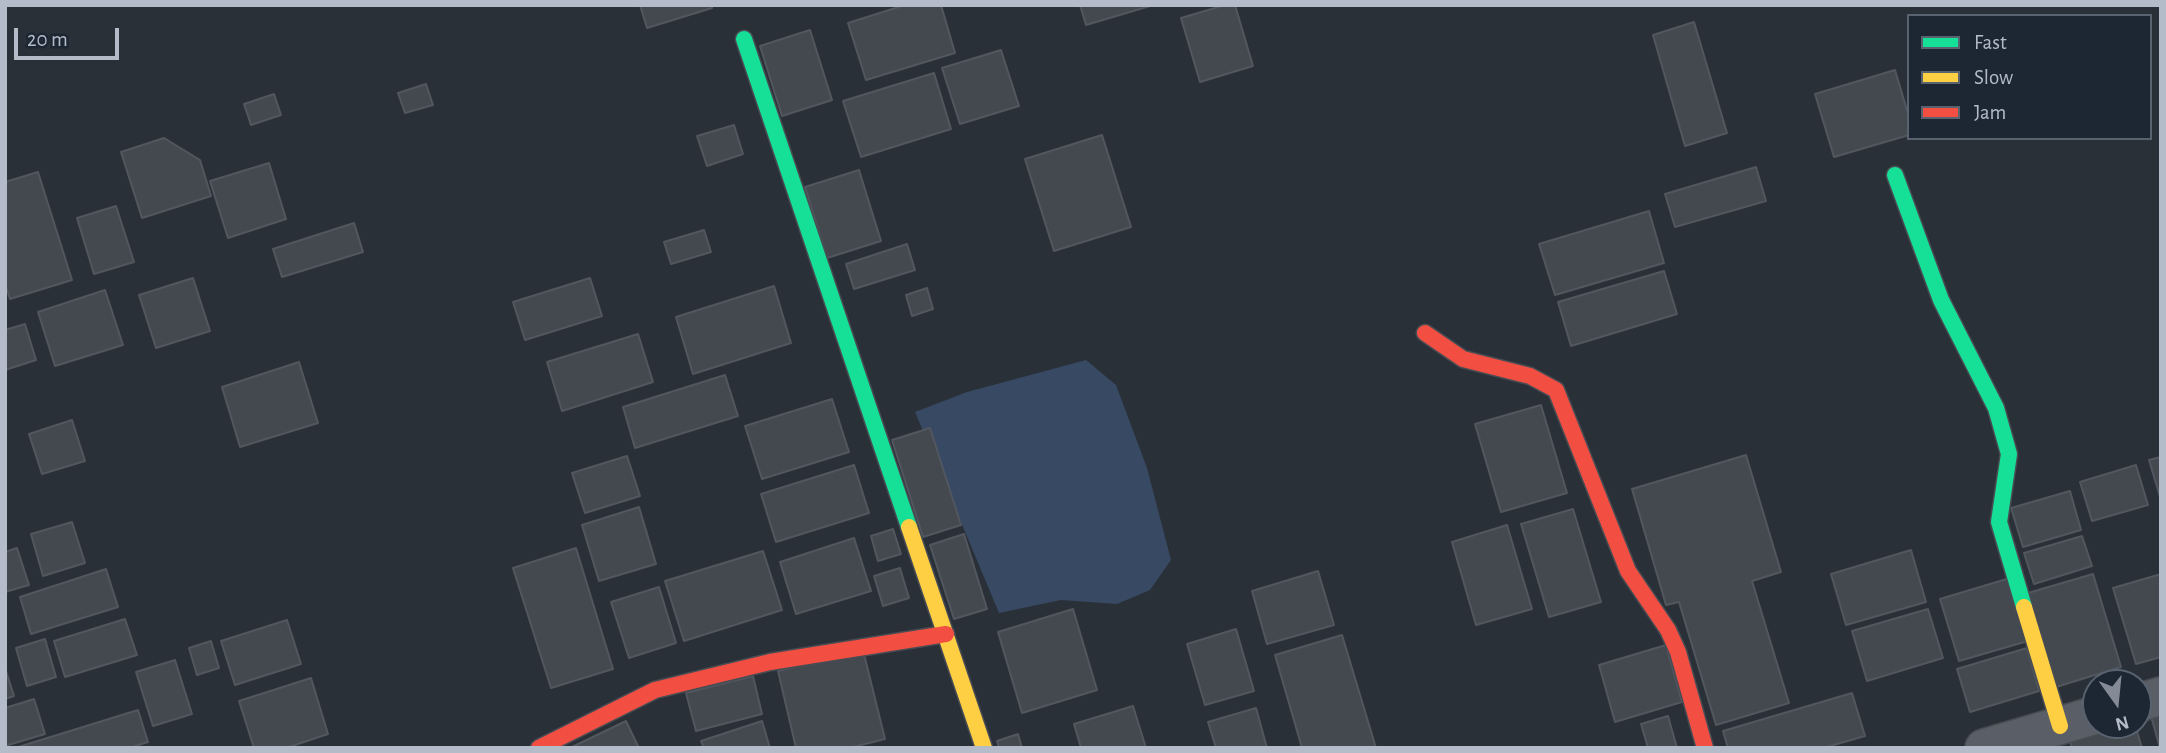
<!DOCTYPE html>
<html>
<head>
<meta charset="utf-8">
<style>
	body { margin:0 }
	#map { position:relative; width:2166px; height:753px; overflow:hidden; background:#2a3038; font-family:"Alegreya Sans",sans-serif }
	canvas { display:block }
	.frame { position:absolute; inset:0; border:7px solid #b4bcc9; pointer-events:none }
	.legend { position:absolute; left:1907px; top:14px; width:245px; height:126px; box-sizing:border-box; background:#1d2633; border:2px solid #59626f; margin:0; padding:9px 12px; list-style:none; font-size:21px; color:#b4bcc9 }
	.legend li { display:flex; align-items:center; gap:14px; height:35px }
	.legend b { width:35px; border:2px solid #59626f }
	.north { position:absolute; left:2082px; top:669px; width:70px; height:70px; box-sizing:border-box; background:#1d2633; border:2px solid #59626f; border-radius:50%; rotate:165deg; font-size:19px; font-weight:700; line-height:28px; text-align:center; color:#b4bcc9 }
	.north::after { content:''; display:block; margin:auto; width:24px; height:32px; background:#848b96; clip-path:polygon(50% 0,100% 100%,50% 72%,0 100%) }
	.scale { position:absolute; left:14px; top:28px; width:105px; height:32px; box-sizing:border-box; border:4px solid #b4bcc9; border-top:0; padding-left:9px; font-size:21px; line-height:24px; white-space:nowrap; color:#b4bcc9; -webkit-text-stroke:5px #1d2633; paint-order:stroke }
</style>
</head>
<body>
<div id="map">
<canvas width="2166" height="753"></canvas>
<div class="frame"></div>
<ul class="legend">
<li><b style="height:9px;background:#16e098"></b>Fast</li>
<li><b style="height:9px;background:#ffcf43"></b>Slow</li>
<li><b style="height:9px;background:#f24e42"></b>Jam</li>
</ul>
<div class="north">N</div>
<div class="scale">20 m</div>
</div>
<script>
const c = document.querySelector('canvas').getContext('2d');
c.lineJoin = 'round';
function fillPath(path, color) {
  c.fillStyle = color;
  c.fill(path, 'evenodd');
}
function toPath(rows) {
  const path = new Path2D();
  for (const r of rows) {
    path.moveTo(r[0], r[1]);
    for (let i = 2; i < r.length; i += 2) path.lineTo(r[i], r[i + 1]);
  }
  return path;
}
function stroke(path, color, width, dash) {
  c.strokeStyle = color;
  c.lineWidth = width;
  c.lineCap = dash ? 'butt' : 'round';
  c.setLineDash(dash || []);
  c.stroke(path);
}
const water = toPath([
	[1086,360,1116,385,1147,468,1171,560,1150,590,1117,604,1061,600,999,613,915,412,967,392]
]);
const building = toPath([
	[640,5,712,5,712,8,647,28,640,5],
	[905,5,941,5,955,53,866,80,848,23,905,5],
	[1080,5,1150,5,1150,6,1086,25,1080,5],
	[1225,5,1235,5,1253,66,1200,82,1181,18,1225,5],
	[1694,22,1727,133,1685,146,1653,35,1694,22],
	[810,30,832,100,782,116,760,46,810,30],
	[1001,50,1019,106,960,124,942,68,1001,50],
	[1895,70,1909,117,1909,135,1834,157,1815,94,1895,70],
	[934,73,951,129,861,157,843,101,934,73],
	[426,84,433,105,405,113,398,93,426,84],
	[274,94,281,115,251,125,244,104,274,94],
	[734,125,743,154,707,166,697,136,734,125],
	[1102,135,1131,227,1054,251,1025,159,1102,135],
	[164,138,200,160,211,196,142,218,121,152,164,138],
	[269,163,286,219,228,238,210,181,269,163],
	[1756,167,1766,201,1675,227,1665,194,1756,167],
	[859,170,881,241,827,258,805,187,859,170],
	[38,172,72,280,10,299,5,284,5,182,38,172],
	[116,206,134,262,94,274,77,218,116,206],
	[1649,211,1664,263,1555,295,1539,244,1649,211],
	[354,223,363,252,282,277,273,249,354,223],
	[704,230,711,252,671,264,664,242,704,230],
	[907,244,915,270,854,289,846,264,907,244],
	[1664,271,1677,314,1571,346,1558,302,1664,271],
	[193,278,210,331,156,348,139,295,193,278],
	[590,278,602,316,525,340,513,302,590,278],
	[774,286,791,343,693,374,676,317,774,286],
	[927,288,933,309,912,316,906,295,927,288],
	[105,290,123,345,55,366,38,312,105,290],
	[25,324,36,360,5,370,5,330,25,324],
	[638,334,653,382,562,411,547,362,638,334],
	[299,362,318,423,240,447,222,387,299,362],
	[725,375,738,416,635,448,623,407,725,375],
	[832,399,849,452,762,479,745,426,832,399],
	[1541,405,1567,493,1501,512,1475,424,1541,405],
	[72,420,85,461,42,474,29,434,72,420],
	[930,428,961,525,923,537,892,440,930,428],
	[1746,455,1781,572,1752,581,1789,703,1716,725,1679,602,1666,605,1632,489,1746,455],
	[627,456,640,496,585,513,572,473,627,456],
	[2161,457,2161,500,2149,460,2161,457],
	[854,465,869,513,776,542,761,494,854,465],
	[2136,465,2148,505,2092,521,2080,482,2136,465],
	[2070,491,2081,530,2023,547,2011,508,2070,491],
	[639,507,656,564,599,581,582,525,639,507],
	[1573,509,1601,602,1549,617,1521,524,1573,509],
	[72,522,85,563,43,576,31,534,72,522],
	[1507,525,1532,609,1476,625,1452,542,1507,525],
	[893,529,901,554,878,561,871,536,893,529],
	[964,534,987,609,954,619,930,545,964,534],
	[2082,536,2092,566,2034,584,2024,553,2082,536],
	[854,538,871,591,796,614,780,562,854,538],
	[17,548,29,585,5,592,5,552,17,548],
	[576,548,613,669,551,688,513,568,576,548],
	[1911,550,1926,602,1846,625,1831,574,1911,550],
	[763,551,782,610,684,641,665,581,763,551],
	[900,568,909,598,883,606,874,576,900,568],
	[106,569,118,607,31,634,20,597,106,569],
	[1318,571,1334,625,1267,644,1252,591,1318,571],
	[2093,574,2121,667,2056,687,2028,593,2093,574],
	[2161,574,2161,657,2136,664,2113,588,2161,574],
	[2010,578,2028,641,1959,661,1940,599,2010,578],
	[659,587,676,643,629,658,611,602,659,587],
	[1073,609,1097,690,1022,713,998,632,1073,609],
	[1928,609,1943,658,1867,681,1852,631,1928,609],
	[125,619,137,655,65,677,54,641,125,619],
	[287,620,301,664,235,685,221,641,287,620],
	[1236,629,1254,691,1205,705,1187,644,1236,629],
	[1342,635,1376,748,1302,748,1275,655,1342,635],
	[45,639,56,677,27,686,16,648,45,639],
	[211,641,219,668,197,675,189,648,211,641],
	[1666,645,1682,702,1615,722,1599,665,1666,645],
	[2027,648,2039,691,1970,712,1957,669,2027,648],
	[863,650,885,739,849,748,796,748,778,671,863,650],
	[175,660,192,714,153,726,136,672,175,660],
	[5,668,14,696,5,699,5,668],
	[753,676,762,714,696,731,686,693,753,676],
	[311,678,328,734,286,748,254,748,239,701,311,678],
	[1852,693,1865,736,1823,748,1728,748,1723,731,1852,693],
	[34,699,45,734,5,746,5,708,34,699],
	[1133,706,1146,748,1081,748,1074,724,1133,706],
	[2161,706,2161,748,2160,748,2149,709,2161,706],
	[1256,708,1267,748,1216,748,1208,722,1256,708],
	[138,710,148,742,129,748,15,748,138,710],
	[1668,716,1677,748,1648,748,1641,724,1668,716],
	[626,721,639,748,570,748,626,721],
	[762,721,770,748,704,748,701,741,762,721],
	[2097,725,2135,725,2142,748,2072,748,2068,733,2097,725],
	[1018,734,1022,748,999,748,997,741,1018,734]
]);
const street = toPath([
	[2138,703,2161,696],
	[1984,748,2096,715]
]);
const fast = toPath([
	[744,39,909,527],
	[1895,175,1941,300,1996,408,2009,454,1999,522,2024,607]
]);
const slow = toPath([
	[909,527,984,748],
	[2024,607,2060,726]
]);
const jam = toPath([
	[1425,333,1463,359,1530,376,1556,390,1628,571,1668,630,1678,652,1705,748],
	[539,748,655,690,770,662,946,634]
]);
fillPath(water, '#384963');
fillPath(building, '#444950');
stroke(building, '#52575f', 2);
stroke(street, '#484c53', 40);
stroke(fast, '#484c53', 19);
stroke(slow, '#484c53', 19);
stroke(jam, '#484c53', 19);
stroke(street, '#5a5e66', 37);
stroke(fast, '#16e098', 16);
stroke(slow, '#ffcf43', 16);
stroke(jam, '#f24e42', 16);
</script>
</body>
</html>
